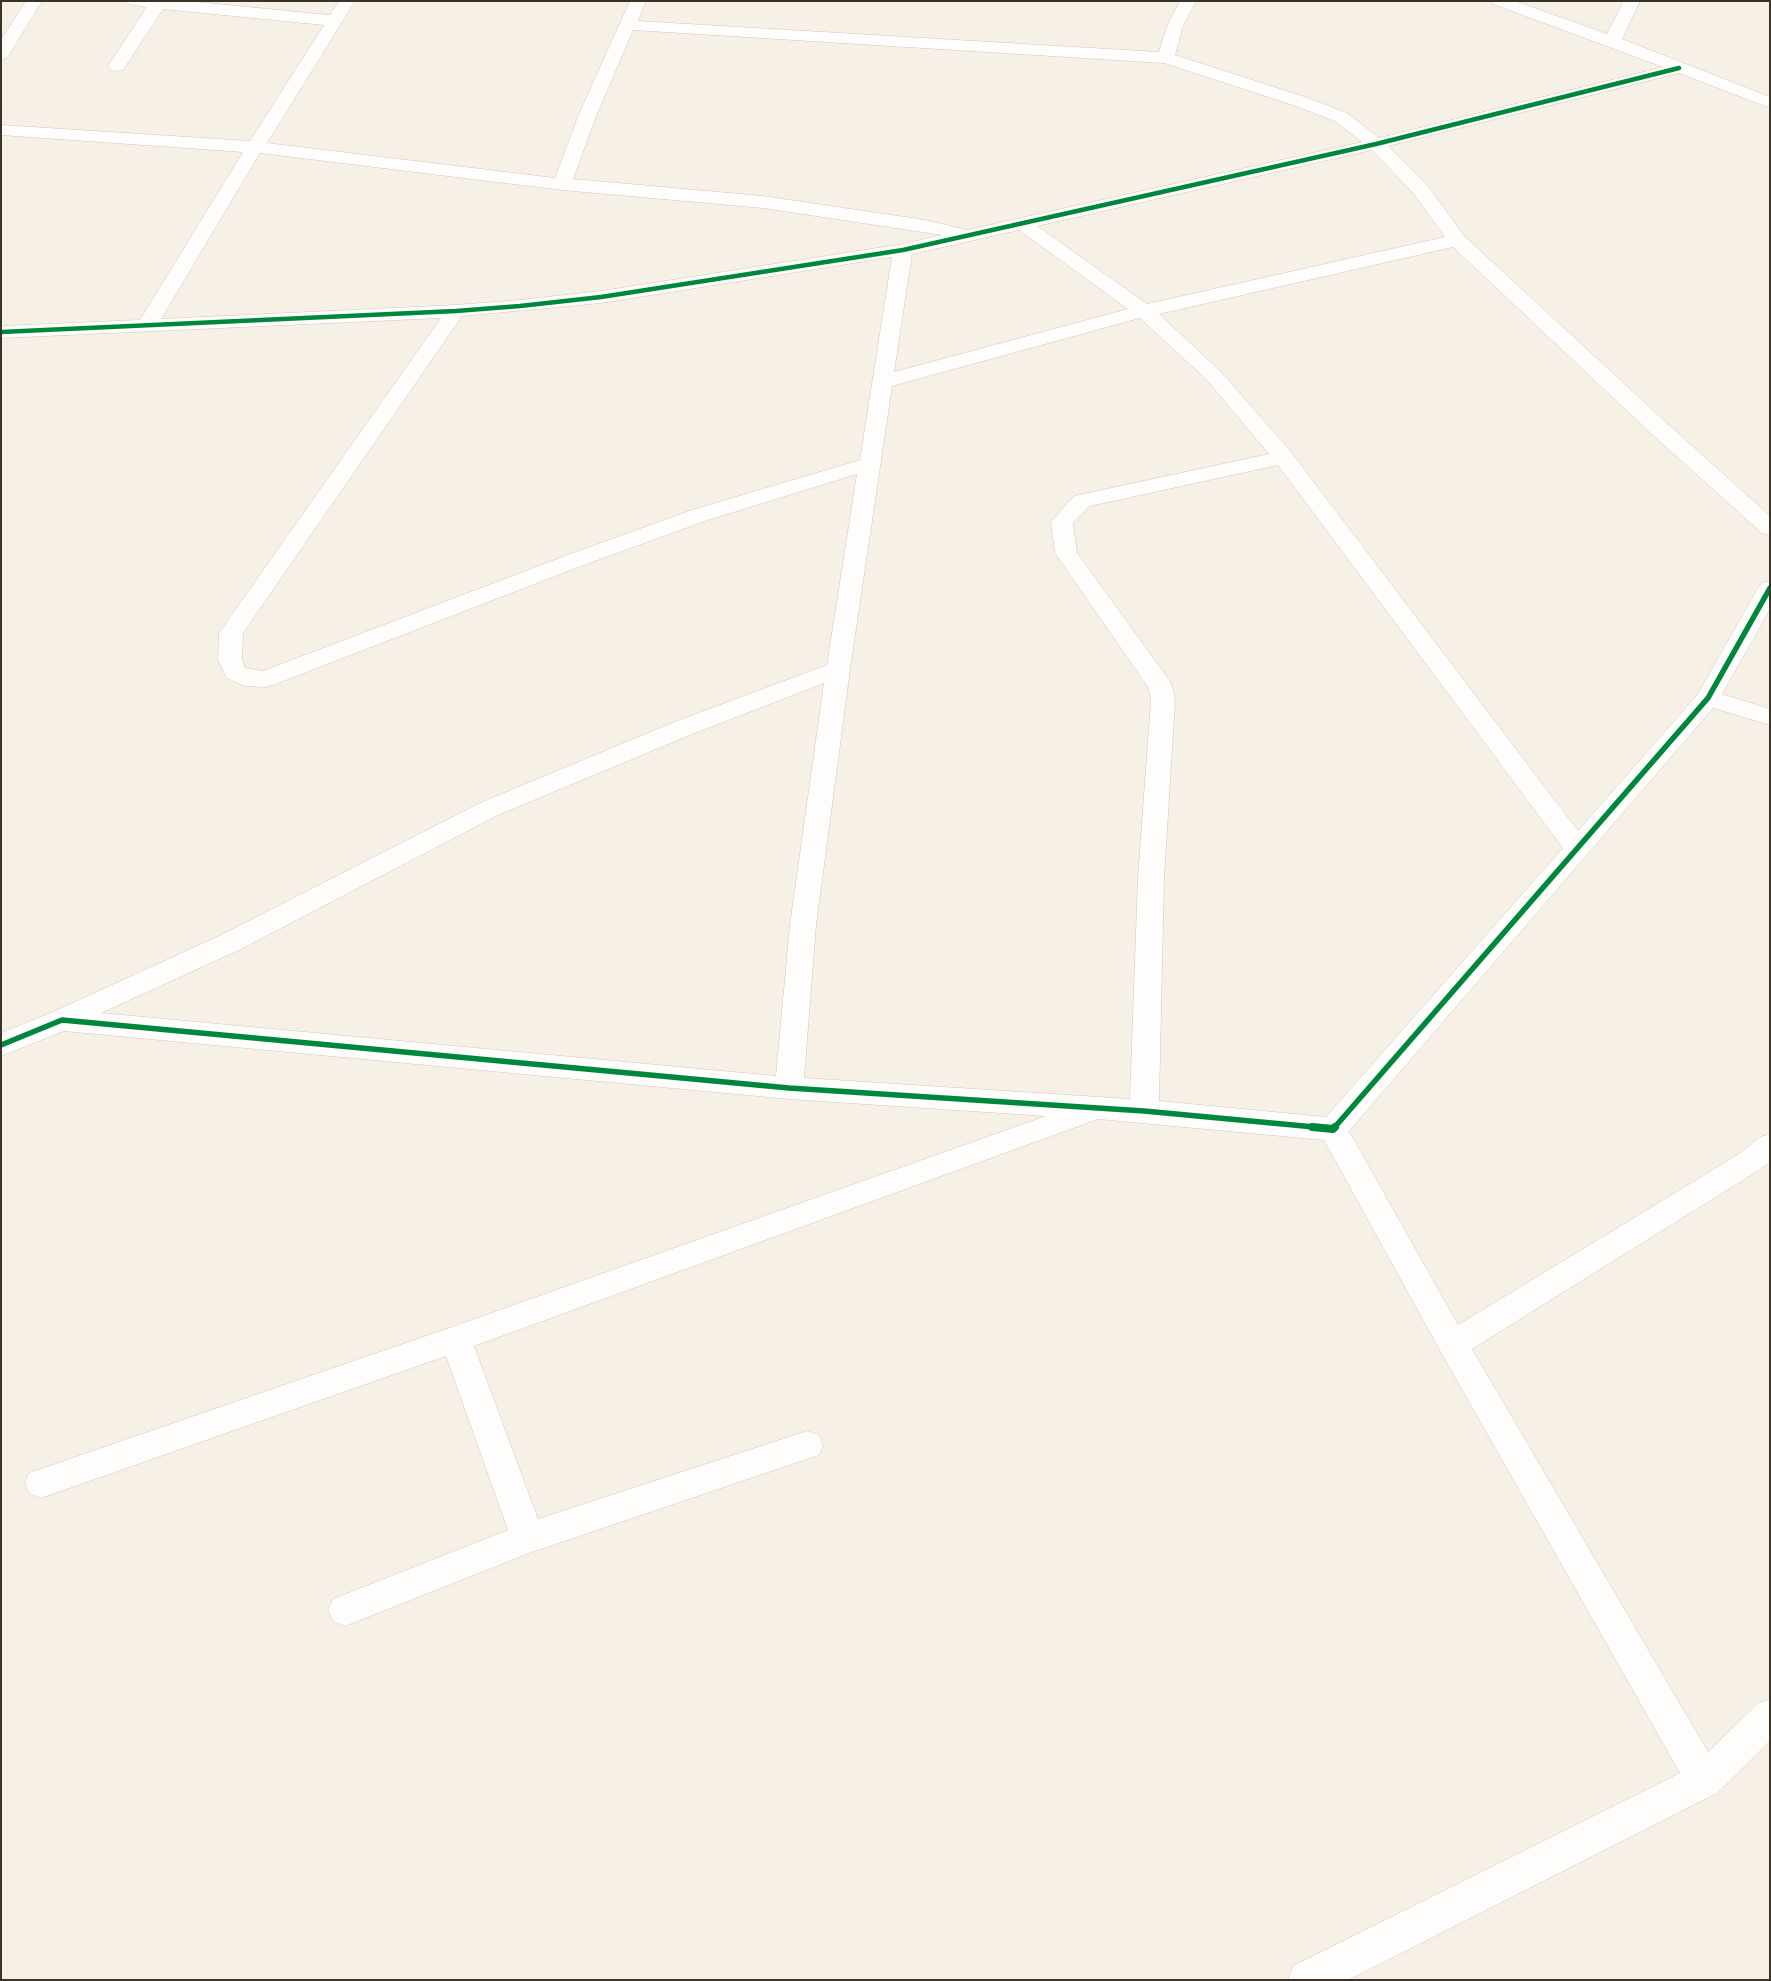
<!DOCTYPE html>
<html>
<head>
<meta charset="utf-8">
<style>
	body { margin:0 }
	#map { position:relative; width:1771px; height:1981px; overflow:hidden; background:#f7f0e6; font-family:Overpass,sans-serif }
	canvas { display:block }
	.frame { position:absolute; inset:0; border:2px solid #3b3327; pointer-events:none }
</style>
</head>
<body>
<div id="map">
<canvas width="1771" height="1981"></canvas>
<div class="frame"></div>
</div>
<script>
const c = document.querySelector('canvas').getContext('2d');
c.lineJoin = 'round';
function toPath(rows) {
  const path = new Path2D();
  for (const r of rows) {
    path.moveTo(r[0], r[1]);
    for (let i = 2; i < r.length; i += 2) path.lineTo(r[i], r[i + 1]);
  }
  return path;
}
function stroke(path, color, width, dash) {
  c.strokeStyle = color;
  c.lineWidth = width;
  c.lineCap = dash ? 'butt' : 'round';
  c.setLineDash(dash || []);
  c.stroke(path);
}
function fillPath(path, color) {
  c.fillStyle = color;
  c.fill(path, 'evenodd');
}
const street = toPath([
	[26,1,42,1,7,58,1,59,1,40,26,1],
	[125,1,186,1,330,15,339,1,355,1,267,143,555,178,579,114,630,1,646,1,638,21,1159,52,1167,26,1180,1,1196,1,1183,26,1175,55,1305,97,1347,113,1379,138,1663,67,1493,4,1491,1,1515,1,1607,34,1624,1,1640,1,1622,39,1770,97,1770,108,1679,73,1388,146,1428,186,1464,236,1671,427,1770,516,1770,535,1762,533,1655,437,1453,247,1159,314,1221,372,1291,452,1578,831,1698,694,1758,588,1762,583,1770,581,1770,609,1722,694,1770,709,1770,725,1713,708,1349,1131,1458,1325,1739,1154,1760,1137,1770,1134,1770,1162,1759,1170,1472,1349,1708,1752,1757,1704,1770,1699,1770,1741,1717,1793,1348,1980,1288,1980,1293,1966,1680,1773,1442,1354,1324,1140,1098,1119,474,1346,538,1519,807,1431,819,1435,823,1445,819,1455,532,1552,345,1626,333,1621,328,1610,333,1599,508,1530,446,1356,41,1498,29,1493,25,1483,29,1473,452,1327,1046,1116,789,1099,64,1031,1,1056,1,1033,53,1012,219,936,480,803,672,723,827,665,857,474,708,520,581,566,273,685,265,687,245,686,227,678,218,660,219,633,441,318,1,338,1,326,140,320,243,152,1,135,1,125,250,141,324,25,163,9,123,70,117,71,111,70,108,66,147,7,127,4,125,1],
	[633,30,1164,63,1293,105,1335,121,1362,142,967,230,925,220,763,196,573,179,597,114,633,30],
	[1372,150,1414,194,1445,237,1147,304,1037,226,1372,150],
	[260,153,562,190,763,208,942,235,903,244,601,291,520,300,456,305,161,319,260,153],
	[1019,230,1128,309,894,372,912,254,1019,230],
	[892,257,860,460,692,510,565,556,263,671,245,668,242,660,243,633,462,316,601,303,892,257],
	[1140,318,1207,380,1269,454,1074,496,1051,522,1055,553,1148,687,1151,700,1138,878,1130,1099,804,1078,816,925,850,669,892,386,1140,318],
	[1278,465,1563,848,1326,1117,1159,1101,1164,878,1175,700,1172,686,1169,680,1077,553,1073,523,1090,506,1278,465],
	[824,683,790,925,776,1076,101,1013,239,950,498,815,690,735,824,683]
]);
const cyclewayFar2 = toPath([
	[1,332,456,311,520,306,601,297,903,250,1376,144,1679,68]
]);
const cyclewayFar1 = toPath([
	[1,1045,62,1020,789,1088,1144,1111,1325,1128],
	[1334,1128,1708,698,1770,588]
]);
const cycleway = toPath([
	[1312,1127,1333,1129,1335,1127]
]);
stroke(street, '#cec7bd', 1);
fillPath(street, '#fefdfb');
stroke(cyclewayFar2, '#00873e', 4.5);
stroke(cyclewayFar1, '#00873e', 5.5);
stroke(cycleway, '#00873e', 8);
</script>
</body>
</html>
